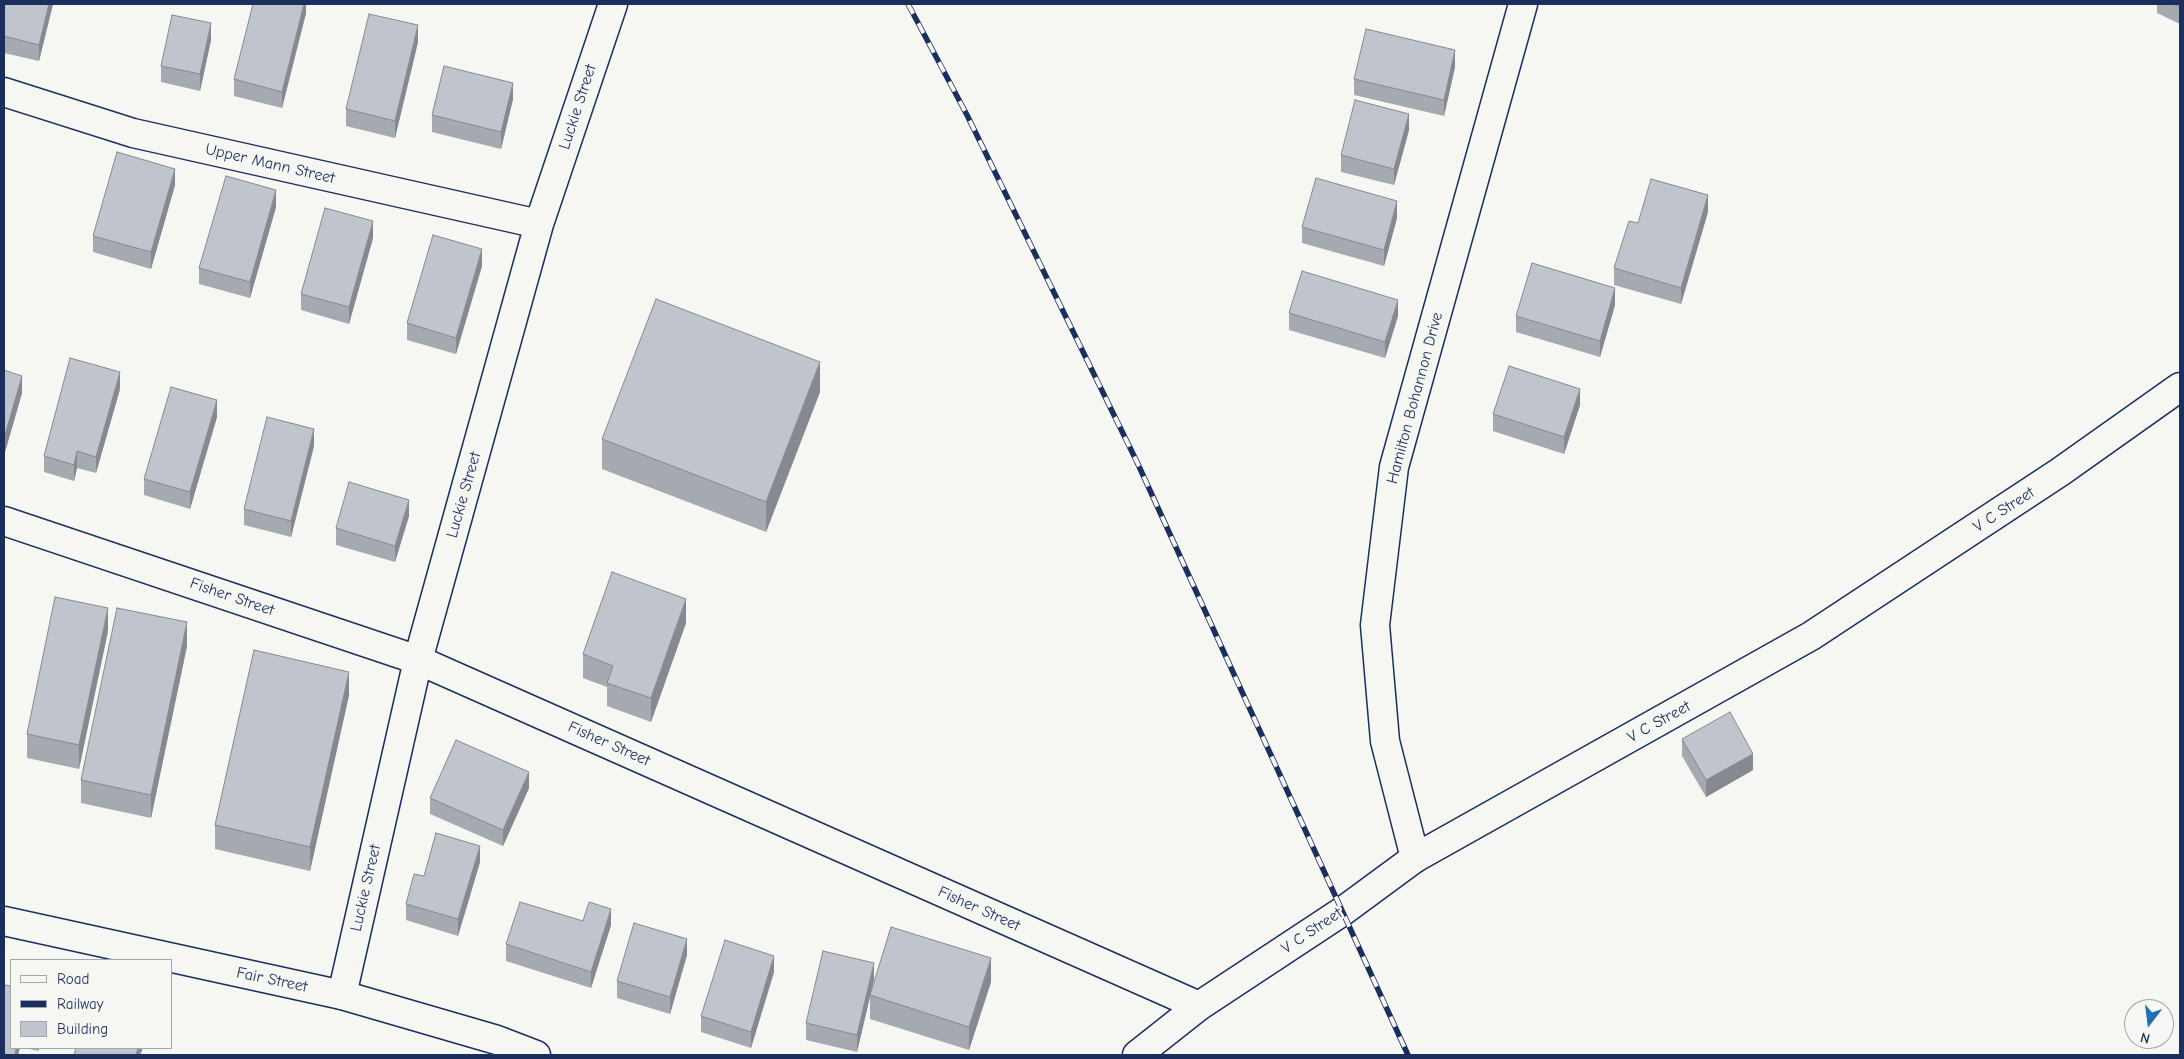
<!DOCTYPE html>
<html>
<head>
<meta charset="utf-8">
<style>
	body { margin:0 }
	#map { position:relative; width:2184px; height:1059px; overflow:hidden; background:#f6f6f2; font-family:"Comic Neue",sans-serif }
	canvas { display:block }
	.frame { position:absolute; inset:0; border:5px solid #1b2f5e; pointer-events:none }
	.legend { position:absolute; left:10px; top:959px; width:162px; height:90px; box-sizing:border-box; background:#f6f6f2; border:1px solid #9ea6b7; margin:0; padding:6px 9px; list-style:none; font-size:15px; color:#1b2f5e }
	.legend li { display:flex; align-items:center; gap:10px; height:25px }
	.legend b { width:25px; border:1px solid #9ea6b7 }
	.north { position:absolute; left:2124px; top:999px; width:50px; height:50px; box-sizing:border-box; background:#f6f6f2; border:1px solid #9ea6b7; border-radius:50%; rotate:195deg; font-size:14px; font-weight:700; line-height:20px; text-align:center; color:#1b2f5e }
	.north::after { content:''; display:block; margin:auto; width:18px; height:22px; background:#1f6fb2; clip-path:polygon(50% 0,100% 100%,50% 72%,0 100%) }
</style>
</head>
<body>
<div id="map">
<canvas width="2184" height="1059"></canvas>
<div class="frame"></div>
<ul class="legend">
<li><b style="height:6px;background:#f6f6f2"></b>Road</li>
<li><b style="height:6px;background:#1b2f5e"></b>Railway</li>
<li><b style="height:14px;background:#c0c4cd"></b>Building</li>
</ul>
<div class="north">N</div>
</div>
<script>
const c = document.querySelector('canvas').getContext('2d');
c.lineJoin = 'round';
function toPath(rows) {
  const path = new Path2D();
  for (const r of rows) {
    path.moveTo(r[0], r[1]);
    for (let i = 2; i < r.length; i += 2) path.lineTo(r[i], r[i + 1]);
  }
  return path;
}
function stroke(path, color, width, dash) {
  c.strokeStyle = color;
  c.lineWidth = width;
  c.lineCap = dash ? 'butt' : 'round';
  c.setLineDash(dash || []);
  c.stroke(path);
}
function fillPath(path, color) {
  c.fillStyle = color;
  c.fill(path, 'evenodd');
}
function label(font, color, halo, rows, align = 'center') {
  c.font = font + ' "Comic Neue",sans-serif';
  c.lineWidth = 5;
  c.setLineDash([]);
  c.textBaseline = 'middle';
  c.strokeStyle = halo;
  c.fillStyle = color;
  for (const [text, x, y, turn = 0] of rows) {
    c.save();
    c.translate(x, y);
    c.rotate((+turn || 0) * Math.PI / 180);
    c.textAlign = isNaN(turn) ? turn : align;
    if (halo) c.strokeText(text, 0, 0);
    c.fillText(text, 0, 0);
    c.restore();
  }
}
const street = toPath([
	[4,92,133,133,539,224],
	[4,521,418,660,1199,1006],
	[1415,858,1385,741,1375,625,1394,467,1523,4],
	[342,995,418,660,539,224,613,4]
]);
const secondary = toPath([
	[4,921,342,995,497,1040,536,1055],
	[1137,1055,1199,1006,1343,911,1415,858,1811,636,2060,472,2180,387]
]);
const rail = toPath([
	[908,4,967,115,1137,462,1408,1055]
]);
const wall = toPath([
	[4,4,53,4,39,61,4,53],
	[306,4,306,13,282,108,234,96,234,79],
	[2157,4,2180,4,2180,24,2157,13],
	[211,40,200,91,161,82,161,66],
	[418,42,395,138,346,126,346,109],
	[1455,67,1444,116,1354,95,1354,79],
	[513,99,501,149,432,132,432,115],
	[1409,130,1394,185,1341,172,1341,155],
	[175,185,151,269,93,252,93,236],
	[276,207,250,298,199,284,199,268],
	[1708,212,1681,304,1614,285,1614,268,1638,223],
	[1397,218,1384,266,1302,243,1302,227],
	[373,238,349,324,301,310,301,294],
	[482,266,456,354,407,340,407,323],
	[1615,305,1600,357,1516,332,1516,316],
	[1289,313,1398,316,1385,358,1289,330],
	[4,370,22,393,5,452,4,451],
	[120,389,96,473,77,468,74,481,44,472,44,456],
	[820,392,766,532,602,469,602,439],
	[1580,405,1564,454,1493,431,1493,414],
	[217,417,190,509,144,495,144,479],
	[314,446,291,537,244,525,244,509],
	[409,516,395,562,336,545,336,528],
	[686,623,651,722,607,706,607,687,583,678,583,654],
	[108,631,79,769,27,758,27,734],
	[187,646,151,818,81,803,81,780],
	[349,695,310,871,215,849,215,825],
	[1682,739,1753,770,1706,797,1682,756],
	[529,788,503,846,430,814,430,798],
	[480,862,458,936,406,920,406,904,424,876],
	[583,921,611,925,591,988,506,961,506,944],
	[687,955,670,1014,617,998,617,981],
	[774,972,751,1048,701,1032,701,1016],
	[874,979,871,990,991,982,969,1050,870,1019,870,997,857,1052,806,1040,806,1023],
	[24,1048,39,1048,39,1051]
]);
const shadedWall = toPath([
	[49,4,53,4,39,61,39,45],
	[304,4,306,4,306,13,282,108,282,92],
	[211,23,211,40,200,91,200,74],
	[418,25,418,42,395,138,395,121],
	[1455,50,1455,67,1444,116,1444,100],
	[513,83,513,99,501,149,501,132],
	[1409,114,1409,130,1394,185,1394,169],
	[175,169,175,185,151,269,151,252],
	[276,190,276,207,250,298,250,282],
	[1708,195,1708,212,1681,304,1681,288],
	[1397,201,1397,218,1384,266,1384,250],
	[373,221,373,238,349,324,349,307],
	[482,249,482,266,456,354,456,338],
	[1615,288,1615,305,1600,357,1600,341],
	[1398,300,1398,316,1385,358,1385,342],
	[820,362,820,392,766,532,766,502],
	[120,372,120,389,96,473,96,457],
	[22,376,22,393,5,452,5,435],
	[1580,389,1580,405,1564,454,1564,437],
	[217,400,217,417,190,509,190,492],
	[314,429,314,446,291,537,291,521],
	[77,451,77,468,74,481,74,465],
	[409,500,409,516,395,562,395,546],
	[686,599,686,623,651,722,651,698],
	[108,608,108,631,79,769,79,745],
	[187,622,187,646,151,818,151,795],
	[349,672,349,695,310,871,310,847],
	[1753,754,1753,770,1706,797,1706,780],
	[529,772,529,788,503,846,503,830],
	[480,846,480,862,458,936,458,919],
	[611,909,611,925,591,988,591,972],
	[687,939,687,955,670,1014,670,997],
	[774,956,774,972,751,1048,751,1032],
	[991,958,991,982,969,1050,969,1027],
	[874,963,874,979,857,1052,857,1035],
	[16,1048,20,1048,18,1055,15,1055],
	[138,1048,143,1048,140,1055,136,1055]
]);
const building = toPath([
	[4,4,49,4,39,45,4,36,4,4],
	[253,4,304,4,282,92,234,79,253,4],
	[2173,4,2180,4,2180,7,2173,4],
	[369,14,418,25,395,121,346,109,369,14],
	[172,15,211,23,200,74,161,66,172,15],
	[1366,29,1455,50,1444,100,1354,79,1366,29],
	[444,66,513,83,501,132,432,115,444,66],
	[1355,100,1409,114,1394,169,1341,155,1355,100],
	[117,152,175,169,151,252,93,236,117,152],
	[226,176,276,190,250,282,199,268,226,176],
	[1316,178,1397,201,1384,250,1302,227,1316,178],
	[1651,179,1708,195,1681,288,1614,268,1629,221,1638,223,1651,179],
	[325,208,373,221,349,307,301,294,325,208],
	[433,235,482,249,456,338,407,323,433,235],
	[1532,263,1615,288,1600,341,1516,316,1532,263],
	[1302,271,1398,300,1385,342,1289,313,1302,271],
	[656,299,820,362,766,502,602,439,656,299],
	[70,358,120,372,96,457,77,451,74,465,44,456,70,358],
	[1509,366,1580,389,1564,437,1493,414,1509,366],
	[4,370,22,376,5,435,4,435,4,370],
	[171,387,217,400,190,492,144,479,171,387],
	[267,417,314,429,291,521,244,509,267,417],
	[349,482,409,500,395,546,336,528,349,482],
	[612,572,686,599,651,698,607,683,613,666,583,654,612,572],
	[55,597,108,608,79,745,27,734,55,597],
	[117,608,187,622,151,795,81,780,117,608],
	[254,650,349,672,310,847,215,825,254,650],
	[1730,712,1753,754,1706,780,1682,739,1730,712],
	[456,740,529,772,503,830,430,798,456,740],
	[436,833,480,846,458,919,406,904,414,874,424,876,436,833],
	[520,902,583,921,589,902,611,909,591,972,506,944,520,902],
	[634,923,687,939,670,997,617,981,634,923],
	[891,927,991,958,969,1027,870,995,891,927],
	[725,940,774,956,751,1032,701,1016,725,940],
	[823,951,874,963,857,1035,806,1023,823,951],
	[4,985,11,986,11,1048,16,1048,15,1055,4,1055,4,985],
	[76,1048,138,1048,136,1055,74,1055,76,1048]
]);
const streetNames = [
	["Luckie Street",578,107,-72],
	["Upper Mann Street",270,164,13],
	["Hamilton Bohannon Drive",1415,398,-75],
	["Luckie Street",464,495,-74],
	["V C Street",2004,510,-33],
	["Fisher Street",232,597,19],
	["V C Street",1659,722,-29],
	["Fisher Street",609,744,24],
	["Luckie Street",366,888,-77],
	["Fisher Street",979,909,24],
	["V C Street",1312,931,-34],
	["Fair Street",272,980,12]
];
stroke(street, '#1b2f5e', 31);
stroke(secondary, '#1b2f5e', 31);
stroke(street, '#f6f6f2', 28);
stroke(secondary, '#f6f6f2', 28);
stroke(rail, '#1b2f5e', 5.5);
stroke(rail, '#f6f6f2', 4, [11]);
fillPath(wall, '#a5a9b0');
fillPath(shadedWall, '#868990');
fillPath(building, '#c0c4cd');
stroke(building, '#868990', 1);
label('16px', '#1b2f5e', '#f6f6f2', streetNames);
</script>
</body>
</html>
